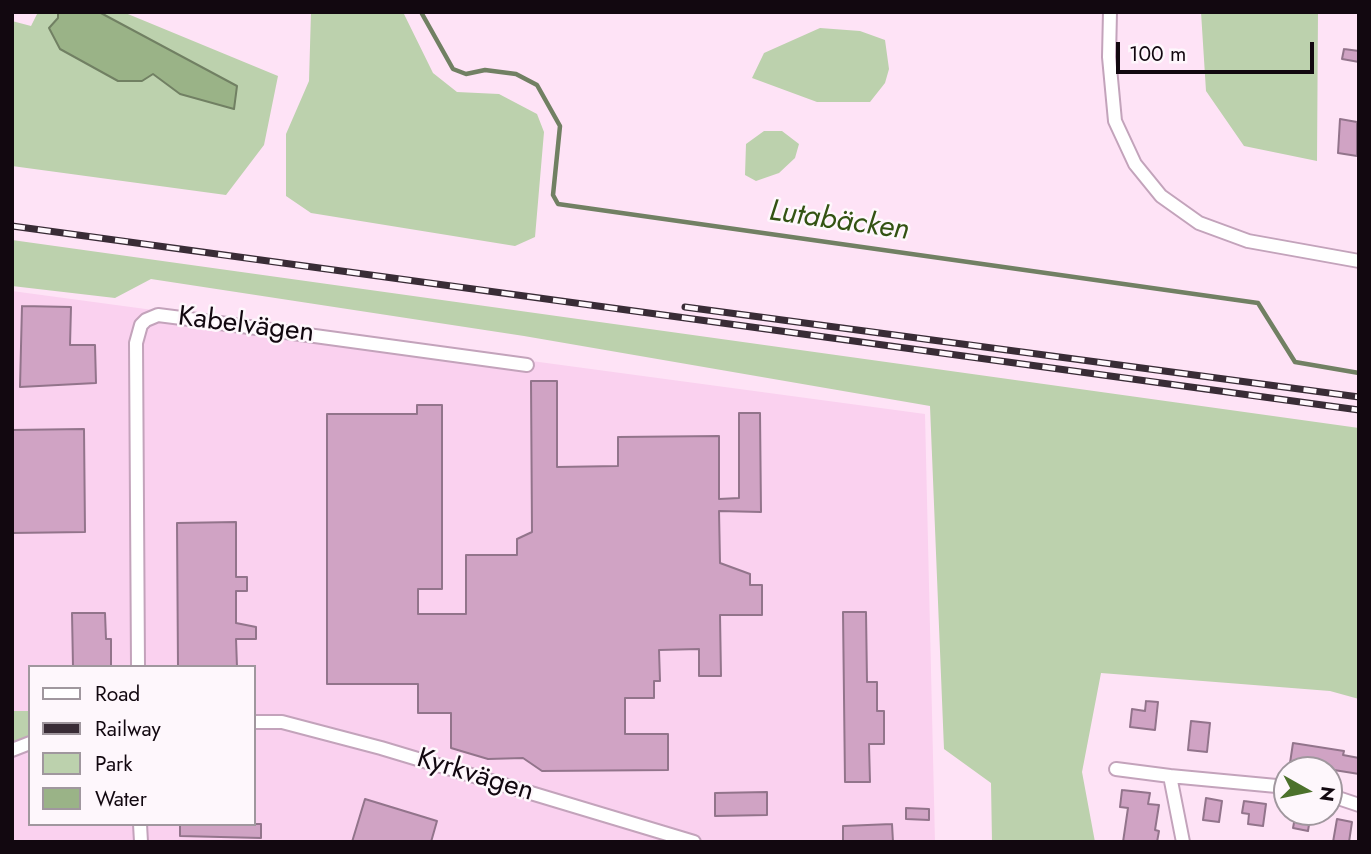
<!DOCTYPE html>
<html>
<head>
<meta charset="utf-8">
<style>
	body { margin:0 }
	#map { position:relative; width:1371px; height:854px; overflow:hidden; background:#fee3f6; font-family:Jost,sans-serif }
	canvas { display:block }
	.frame { position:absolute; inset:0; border:14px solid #120810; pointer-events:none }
	.legend { position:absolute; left:28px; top:665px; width:228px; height:161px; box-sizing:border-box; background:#fef7fc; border:2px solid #a0979e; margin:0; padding:9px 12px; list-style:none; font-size:21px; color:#120810 }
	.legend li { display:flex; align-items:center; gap:14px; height:35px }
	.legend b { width:35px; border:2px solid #a0979e }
	.north { position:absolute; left:1273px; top:756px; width:70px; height:70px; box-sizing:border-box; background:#fef7fc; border:2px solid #a0979e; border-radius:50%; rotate:99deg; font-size:19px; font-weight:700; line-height:28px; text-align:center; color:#120810 }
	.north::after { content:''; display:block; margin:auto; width:24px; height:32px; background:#4c712b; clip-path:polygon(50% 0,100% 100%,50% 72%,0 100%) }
	.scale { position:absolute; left:1116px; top:42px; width:198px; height:32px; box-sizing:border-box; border:4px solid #120810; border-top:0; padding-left:9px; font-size:21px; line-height:24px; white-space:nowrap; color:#120810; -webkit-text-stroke:5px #fef7fc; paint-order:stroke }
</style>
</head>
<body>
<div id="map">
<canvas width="1371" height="854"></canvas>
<div class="frame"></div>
<ul class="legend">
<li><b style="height:9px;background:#fff"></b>Road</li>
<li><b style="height:9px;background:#392c36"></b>Railway</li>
<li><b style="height:19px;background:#bcd1ad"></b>Park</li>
<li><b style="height:19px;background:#9ab387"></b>Water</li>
</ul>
<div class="north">N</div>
<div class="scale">100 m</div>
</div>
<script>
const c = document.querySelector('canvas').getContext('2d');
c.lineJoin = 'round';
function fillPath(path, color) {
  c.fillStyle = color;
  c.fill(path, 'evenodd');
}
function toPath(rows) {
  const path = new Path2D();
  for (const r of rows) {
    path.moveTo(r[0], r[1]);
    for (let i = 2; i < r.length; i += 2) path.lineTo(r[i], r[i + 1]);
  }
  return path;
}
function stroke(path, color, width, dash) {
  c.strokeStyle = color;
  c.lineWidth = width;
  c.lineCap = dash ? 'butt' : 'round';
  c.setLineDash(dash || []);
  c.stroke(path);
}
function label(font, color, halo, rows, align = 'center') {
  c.font = font + ' Jost,sans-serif';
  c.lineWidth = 5;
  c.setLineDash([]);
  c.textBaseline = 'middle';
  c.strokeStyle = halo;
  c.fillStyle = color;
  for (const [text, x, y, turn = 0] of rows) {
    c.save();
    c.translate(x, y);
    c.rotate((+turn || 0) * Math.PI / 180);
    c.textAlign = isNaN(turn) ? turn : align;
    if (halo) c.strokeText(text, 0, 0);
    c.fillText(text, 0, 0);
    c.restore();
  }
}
const built = toPath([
	[12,291,925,414,935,842,12,842],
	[30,667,254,667,254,824,30,824]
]);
const green = toPath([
	[38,12,58,12,59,18,49,28,60,49,118,81,153,74,180,94,234,108,237,86,99,12,123,12,278,76,264,145,226,195,12,166,12,21,31,26],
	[311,12,403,12,433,73,457,92,499,94,537,114,544,132,535,237,515,246,311,213,286,196,286,134,309,81],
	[1318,12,1317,161,1244,146,1206,91,1201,12],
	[820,28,860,31,885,40,889,69,885,83,870,102,817,102,752,78,764,53],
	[764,131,782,131,799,144,795,158,779,173,756,181,745,175,746,144],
	[12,240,1359,428,1359,699,1330,691,1101,673,1082,772,1095,842,992,842,991,783,944,749,930,406,524,336,151,279,115,298,12,286],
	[12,711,30,711,30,735,12,743]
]);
const water = toPath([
	[58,12,99,12,237,86,234,109,180,94,153,74,142,81,118,81,60,49,49,28,58,18,58,12]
]);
const stream = toPath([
	[421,12,453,69,466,74,485,70,516,74,537,85,560,126,553,195,558,204,1258,303,1295,362,1359,373]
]);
const building = toPath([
	[1344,49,1359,51,1359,62,1342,59,1344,49],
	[1340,119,1357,122,1357,156,1338,153,1340,119],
	[22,306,71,307,70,345,95,345,96,383,20,387,22,306],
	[531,381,557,381,557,467,618,466,618,437,719,436,719,499,739,498,739,413,760,413,761,512,719,511,720,563,750,574,750,585,762,585,762,615,720,615,721,676,699,676,699,649,659,650,660,681,654,681,654,698,625,698,625,734,668,734,668,770,542,771,523,758,488,759,451,748,451,713,418,713,418,684,327,684,327,414,417,414,417,405,442,405,442,589,418,589,418,614,466,614,466,555,517,555,517,539,532,532,531,381],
	[84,429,85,532,12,533,12,430,84,429],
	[236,522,236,577,247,577,247,591,236,591,236,623,256,627,256,639,236,639,237,667,178,667,177,523,236,522],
	[843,612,866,612,867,682,877,682,877,711,884,711,884,744,869,744,870,782,845,782,843,612],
	[72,613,105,613,106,639,111,639,111,667,73,667,72,613],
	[1146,701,1158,702,1155,730,1130,727,1132,709,1145,711,1146,701],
	[1191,721,1210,723,1207,752,1188,750,1191,721],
	[1293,743,1344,751,1343,755,1359,758,1359,774,1290,763,1293,743],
	[1122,790,1150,793,1148,804,1159,805,1155,830,1159,831,1157,842,1123,842,1128,808,1120,807,1122,790],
	[767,792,767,815,715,816,715,793,767,792],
	[1206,798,1222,801,1219,822,1203,820,1206,798],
	[365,799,437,821,431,842,352,842,365,799],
	[1244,801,1266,804,1263,826,1248,824,1249,814,1242,813,1244,801],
	[906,808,929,809,929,820,906,819,906,808],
	[1296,812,1311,812,1308,831,1293,828,1296,812],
	[1337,819,1352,822,1349,842,1333,842,1337,819],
	[180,824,261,824,261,838,180,836,180,824],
	[892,824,893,842,843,842,843,826,892,824]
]);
const minor = toPath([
	[1110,12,1109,57,1115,121,1135,164,1161,196,1199,223,1248,241,1359,261],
	[138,667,136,343,141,325,146,320,158,315,205,321,527,365],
	[254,722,282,722,381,748,694,842],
	[12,750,30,743],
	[1116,769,1170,776,1183,842],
	[1170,776,1287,787],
	[1329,795,1359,805],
	[140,824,141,842]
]);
const rail = toPath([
	[12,226,1359,410],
	[685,307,1359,397]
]);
const streetNames = [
	["Kabelvägen",246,326,7],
	["Kyrkvägen",475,776,17]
];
const waterNames = [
	["Lutabäcken",839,222,8]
];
fillPath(built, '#fad1ef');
fillPath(green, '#bcd1ad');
fillPath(water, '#9ab387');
stroke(water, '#718063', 2);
stroke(stream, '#718063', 4.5);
fillPath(building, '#d0a3c4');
stroke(building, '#92748b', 2);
stroke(minor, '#c3a3bb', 16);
stroke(minor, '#fff', 12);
stroke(rail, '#392c36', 7);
stroke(rail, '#fef7fc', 4.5, [13]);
label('28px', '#120810', '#fef7fc', streetNames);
label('italic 30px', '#335313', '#fef7fc', waterNames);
</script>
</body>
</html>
